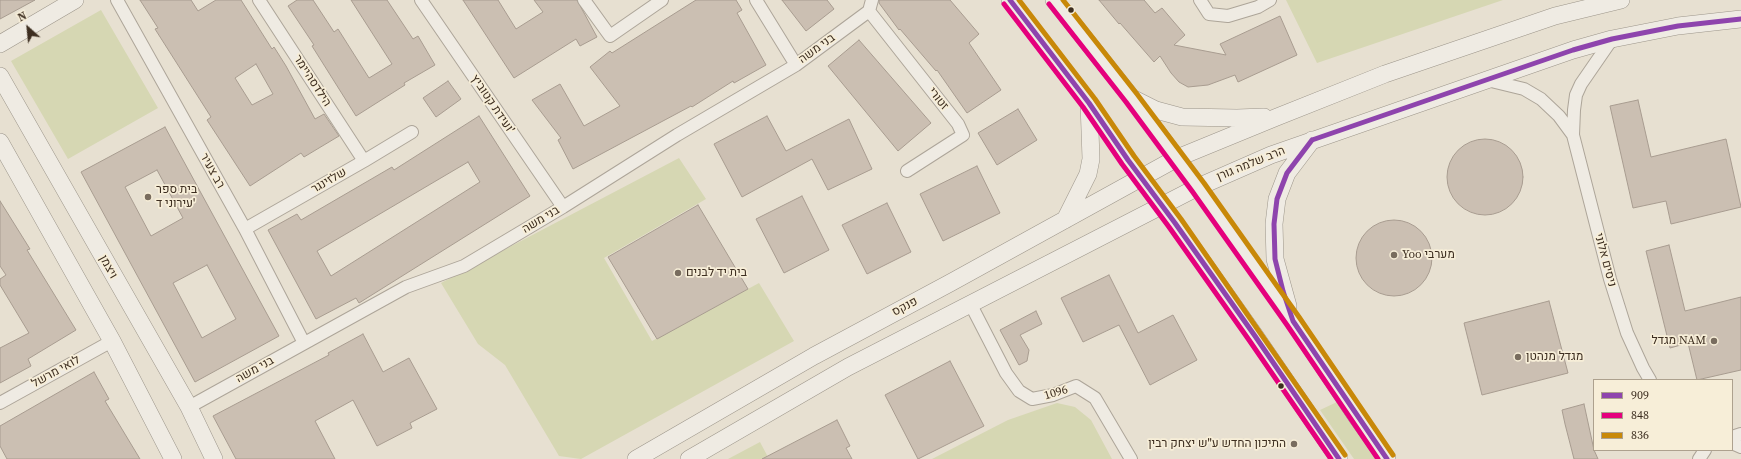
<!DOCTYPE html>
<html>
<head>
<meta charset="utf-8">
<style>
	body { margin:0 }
	#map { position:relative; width:1741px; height:459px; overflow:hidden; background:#e7e0d1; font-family:"Source Serif 4",serif }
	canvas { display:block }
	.legend { position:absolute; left:1593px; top:379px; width:140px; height:72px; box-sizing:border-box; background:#f7eed8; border:1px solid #ada18e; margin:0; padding:5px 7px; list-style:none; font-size:12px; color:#3d2e20 }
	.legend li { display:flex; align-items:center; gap:8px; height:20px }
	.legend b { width:20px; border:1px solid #ada18e }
	.north { position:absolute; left:8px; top:8px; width:40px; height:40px; -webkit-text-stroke:3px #f7eed8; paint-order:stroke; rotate:333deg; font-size:11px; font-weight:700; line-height:16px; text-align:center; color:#3d2e20 }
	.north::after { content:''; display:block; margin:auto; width:14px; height:18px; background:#3d2e20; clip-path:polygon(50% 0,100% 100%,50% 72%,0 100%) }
</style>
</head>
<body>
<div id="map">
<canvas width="1741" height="459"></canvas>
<ul class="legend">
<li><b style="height:5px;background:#8e44ad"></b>909</li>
<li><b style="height:5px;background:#e5007d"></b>848</li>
<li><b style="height:5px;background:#c88808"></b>836</li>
</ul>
<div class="north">N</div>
</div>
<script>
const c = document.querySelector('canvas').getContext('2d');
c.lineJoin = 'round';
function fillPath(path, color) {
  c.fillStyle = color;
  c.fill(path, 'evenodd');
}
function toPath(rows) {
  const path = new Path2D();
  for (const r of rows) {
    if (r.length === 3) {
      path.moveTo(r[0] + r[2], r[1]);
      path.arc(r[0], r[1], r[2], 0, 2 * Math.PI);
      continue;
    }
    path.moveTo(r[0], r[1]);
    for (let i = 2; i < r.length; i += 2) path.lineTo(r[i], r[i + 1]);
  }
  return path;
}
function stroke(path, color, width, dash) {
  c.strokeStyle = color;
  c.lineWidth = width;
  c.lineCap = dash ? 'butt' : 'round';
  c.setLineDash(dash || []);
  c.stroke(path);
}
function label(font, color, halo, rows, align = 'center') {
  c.font = font + ' "Source Serif 4",Heebo,serif';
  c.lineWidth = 3.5;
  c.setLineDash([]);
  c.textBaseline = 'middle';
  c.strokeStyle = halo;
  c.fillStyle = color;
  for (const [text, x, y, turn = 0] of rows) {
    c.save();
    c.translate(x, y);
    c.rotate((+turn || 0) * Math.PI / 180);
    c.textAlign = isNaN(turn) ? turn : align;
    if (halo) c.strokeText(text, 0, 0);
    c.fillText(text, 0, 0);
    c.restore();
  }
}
const green = toPath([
	[1286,0,1503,0,1317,63],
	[101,10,158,108,68,159,11,61],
	[679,158,706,199,604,258,652,341,759,283,794,341,581,459,559,456,505,365,478,344,441,283],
	[1337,402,1376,459,1354,459,1320,410],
	[1057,403,1075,407,1091,420,1112,459,932,459,1008,420],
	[760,442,769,459,728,459]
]);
const building = toPath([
	[0,0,35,0,0,19,0,0],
	[140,0,191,0,198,11,216,0,241,0,272,49,274,47,286,66,315,119,324,114,339,136,304,157,301,153,250,186,207,120,211,117,155,29,158,28,140,0],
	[256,64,273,94,252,105,235,78,256,64],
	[297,0,313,0,334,32,338,29,369,78,392,64,351,0,387,0,413,39,418,36,435,65,404,83,405,85,356,116,312,46,314,45,288,6,297,0],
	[463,0,498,0,516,29,543,12,534,0,577,0,597,37,580,46,576,39,514,78,463,0],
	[696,0,736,0,742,10,737,13,766,65,734,83,733,81,692,107,691,106,573,169,558,140,561,138,532,100,560,84,584,126,620,106,590,67,610,51,612,53,696,0],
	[782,0,827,0,834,9,806,31,782,0],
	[879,0,950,0,979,34,969,43,1001,90,967,113,937,70,936,71,900,29,899,30,879,3,879,0],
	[1099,0,1144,0,1155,13,1162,8,1185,35,1174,45,1226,55,1220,44,1280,16,1297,55,1238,82,1235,75,1208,85,1188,87,1179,82,1171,73,1160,56,1154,62,1120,23,1119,24,1099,0],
	[859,40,931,123,898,151,828,66,859,40],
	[448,81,461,99,436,117,423,98,448,81],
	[1638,100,1651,157,1726,139,1741,207,1671,224,1666,201,1633,208,1610,106,1638,100],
	[1018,109,1037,140,997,165,978,133,1018,109],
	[479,116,530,196,359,303,356,298,316,319,268,230,297,214,301,220,392,167,394,170,479,116],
	[468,162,480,182,331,276,317,251,468,162],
	[767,116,786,151,849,119,872,169,828,190,812,159,742,197,714,144,767,116],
	[165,127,279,336,195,382,81,172,165,127],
	[157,170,183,218,151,236,125,187,157,170],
	[207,265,236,319,202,338,173,283,207,265],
	[1485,177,38],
	[977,166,1000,213,943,241,920,194,977,166],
	[802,196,829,250,784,273,756,219,802,196],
	[0,201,30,249,27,250,76,330,28,359,31,366,0,383,0,348,29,333,0,285,0,279,6,275,0,266,0,201],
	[887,203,911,252,867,274,842,225,887,203],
	[698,205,748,289,657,339,608,257,698,205],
	[1394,258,38],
	[1669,245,1685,311,1741,297,1741,370,1697,380,1688,343,1670,348,1646,251,1669,245],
	[1109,275,1138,333,1173,315,1197,360,1150,385,1119,325,1083,342,1061,298,1109,275],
	[1549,301,1568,373,1482,395,1464,323,1549,301],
	[1036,311,1042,324,1020,335,1029,350,1027,361,1019,365,1000,330,1036,311],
	[363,334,383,372,409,358,437,409,410,423,412,428,377,446,353,400,315,421,335,459,236,459,213,416,329,355,328,353,363,334],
	[950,361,984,426,918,459,885,395,950,361],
	[94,372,109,399,105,401,140,459,7,459,0,446,0,426,94,372],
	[1584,404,1594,450,1598,459,1574,459,1565,424,1562,410,1584,404],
	[837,420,850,446,846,448,852,459,762,459,837,420]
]);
const street = toPath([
	[117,0,245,229,304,343],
	[259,0,364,161],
	[421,0,563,207],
	[584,0,610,36,662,0],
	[756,0,796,65],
	[1200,0,1209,14,1228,16,1258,7,1270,0],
	[869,11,958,124,963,135,907,171],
	[1612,39,1581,84,1576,95,1574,110,1573,135,1610,279,1627,333,1643,368,1650,380],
	[1487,80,1524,89,1541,99,1559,116,1573,135],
	[245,229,364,161,412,132],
	[971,305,1006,373,1019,391,1032,399,1053,395,1076,386,1095,398,1131,459],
	[0,403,112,341],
	[189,407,406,287,464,266,563,207,677,135,796,65,869,11,872,0],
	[1732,437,1741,434],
	[1732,443,1741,447],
	[1699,459,1705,450]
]);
const secondary = toPath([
	[1010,0,1089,103,1128,160,1175,223,1255,336,1339,459],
	[1054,0,1132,98,1198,187,1293,321,1357,417,1387,459],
	[0,44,75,0],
	[0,76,189,407,214,459],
	[1134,99,1156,110,1182,117,1237,118,1264,117],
	[0,142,112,341,173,459],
	[1065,220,1088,174,1091,159,1089,103],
	[1288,306,1275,259,1274,224,1277,199,1287,173,1312,140],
	[636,459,814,356,950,283,1177,158,1277,117,1385,74,1555,16,1621,0],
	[689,459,848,367,1198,187,1271,155,1573,50,1612,39,1678,26,1741,19]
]);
const bus1 = toPath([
	[1010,0,1089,103,1128,160,1175,223,1255,336,1339,459],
	[1312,140,1573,50,1612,39,1678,26,1741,19],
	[1312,140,1287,173,1277,199,1274,224,1275,259,1283,291,1293,321,1387,459]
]);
const bus2 = toPath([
	[1004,4,1083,107,1122,164,1169,227,1249,340,1331,459],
	[1049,4,1126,102,1192,191,1287,325,1378,459]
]);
const bus3 = toPath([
	[1019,0,1095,99,1134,156,1181,219,1345,455],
	[1063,0,1137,94,1204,183,1299,317,1393,455]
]);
const markers = [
	[1071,10,3.5,"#3d2e20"],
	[148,197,4,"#786c5e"],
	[1394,255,4,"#786c5e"],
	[678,273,4,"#786c5e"],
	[1714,341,4,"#786c5e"],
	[1518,357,4,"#786c5e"],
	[1281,386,3.5,"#3d2e20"],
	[1294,444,4,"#786c5e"]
];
const streetNames = [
	["בני משה",817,49,-36],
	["הילדסהיימר",312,81,57],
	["זטורי",938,99,52],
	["ועידת קטוביץ'",492,104,56],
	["הרב שלמה גורן",1251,164,-22],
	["רב צעיר",212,171,61],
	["שלזינגר",329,181,-30],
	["בני משה",541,220,-31],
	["ניסים אלוני",1605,260,75],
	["ויצמן",108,267,61],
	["פנקס",905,307,-28],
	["בני משה",255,370,-29],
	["לואי מרשל",56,372,-29],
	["1096",1056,393,-17]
];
const poiNames = [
	["בית ספר",156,190],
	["עירוני ד'",156,204],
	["Yoo מערבי",1402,255],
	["בית יד לבנים",686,273],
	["מגדל NAM",1706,341,"right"],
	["מגדל מנהטן",1526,357],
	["התיכון החדש ע\"ש יצחק רבין",1286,444,"right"]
];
fillPath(green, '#d6d7b3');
fillPath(building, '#cbbfb2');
stroke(building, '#a89c90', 1);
stroke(street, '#ada599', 14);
stroke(secondary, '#9c958a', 18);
stroke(street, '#efebe3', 12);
stroke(secondary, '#efebe3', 17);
stroke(bus1, '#8e44ad', 5);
stroke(bus2, '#e5007d', 5);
stroke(bus3, '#c88808', 5);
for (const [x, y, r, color] of markers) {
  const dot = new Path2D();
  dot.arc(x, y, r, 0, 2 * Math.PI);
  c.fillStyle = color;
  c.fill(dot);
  stroke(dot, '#f7eed8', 1.5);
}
label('12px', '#3d2e20', '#f7eed8', streetNames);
label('12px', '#3d2e20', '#f7eed8', poiNames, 'left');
</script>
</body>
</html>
